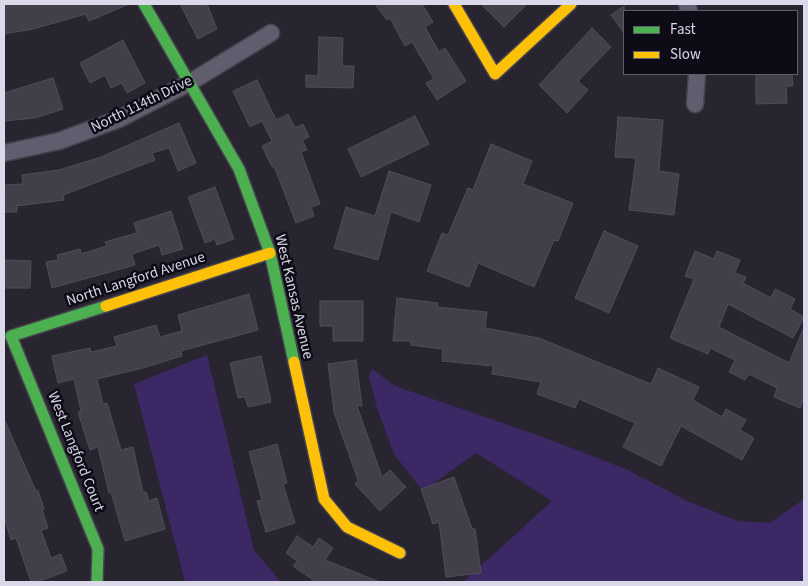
<!DOCTYPE html>
<html>
<head>
<meta charset="utf-8">
<style>
	body { margin:0 }
	#map { position:relative; width:808px; height:586px; overflow:hidden; background:#282531; font-family:"Source Sans 3",sans-serif }
	canvas { display:block }
	.frame { position:absolute; inset:0; border:5px solid #dbd8e9; pointer-events:none }
	.legend { position:absolute; left:623px; top:10px; width:175px; height:65px; box-sizing:border-box; background:#0d0b16; border:1px solid #5f5d6a; margin:0; padding:6px 9px; list-style:none; font-size:15px; color:#dbd8e9 }
	.legend li { display:flex; align-items:center; gap:10px; height:25px }
	.legend b { width:25px; border:1px solid #5f5d6a }
</style>
</head>
<body>
<div id="map">
<canvas width="808" height="586"></canvas>
<div class="frame"></div>
<ul class="legend">
<li><b style="height:6px;background:#4caf50"></b>Fast</li>
<li><b style="height:6px;background:#ffc107"></b>Slow</li>
</ul>
</div>
<script>
const c = document.querySelector('canvas').getContext('2d');
c.lineJoin = 'round';
function fillPath(path, color) {
  c.fillStyle = color;
  c.fill(path, 'evenodd');
}
function toPath(rows) {
  const path = new Path2D();
  for (const r of rows) {
    path.moveTo(r[0], r[1]);
    for (let i = 2; i < r.length; i += 2) path.lineTo(r[i], r[i + 1]);
  }
  return path;
}
function stroke(path, color, width, dash) {
  c.strokeStyle = color;
  c.lineWidth = width;
  c.lineCap = dash ? 'butt' : 'round';
  c.setLineDash(dash || []);
  c.stroke(path);
}
function label(font, color, halo, rows, align = 'center') {
  c.font = font + ' "Source Sans 3",sans-serif';
  c.lineWidth = 5;
  c.setLineDash([]);
  c.textBaseline = 'middle';
  c.strokeStyle = halo;
  c.fillStyle = color;
  for (const [text, x, y, turn = 0] of rows) {
    c.save();
    c.translate(x, y);
    c.rotate((+turn || 0) * Math.PI / 180);
    c.textAlign = isNaN(turn) ? turn : align;
    if (halo) c.strokeText(text, 0, 0);
    c.fillText(text, 0, 0);
    c.restore();
  }
}
const green = toPath([
	[207,355,254,550,281,582,185,582,134,384],
	[372,369,395,386,532,433,626,469,687,501,738,521,770,523,804,499,804,582,463,582,552,501,476,453,423,491,394,454,377,408,369,377]
]);
const building = toPath([
	[9,4,129,4,89,21,86,14,33,29,4,34,4,5,9,4],
	[180,4,207,4,217,29,198,39,180,4],
	[375,4,422,4,433,22,425,27,439,52,445,48,466,81,437,100,426,83,434,79,412,42,405,46,390,18,387,20,375,4],
	[481,4,527,4,504,27,481,4],
	[624,6,624,33,611,15,624,6],
	[592,28,611,47,578,81,588,90,567,113,539,85,592,28],
	[319,37,343,38,342,66,354,66,353,88,306,87,306,75,318,76,319,37],
	[123,40,145,83,127,93,122,83,111,88,105,75,90,83,80,63,123,40],
	[756,74,792,74,793,86,786,86,787,103,756,104,756,74],
	[53,78,63,109,35,118,4,121,4,93,53,78],
	[257,80,276,120,288,114,295,128,303,124,309,137,302,140,307,150,301,152,320,204,311,207,314,216,296,223,274,166,272,167,262,146,272,141,262,121,250,127,233,91,257,80],
	[415,116,429,144,361,177,348,149,415,116],
	[618,117,663,120,659,171,679,174,674,215,629,210,636,158,615,157,618,117],
	[179,123,196,163,178,171,169,148,152,153,155,160,63,195,64,200,17,206,17,212,4,212,4,185,23,184,22,175,59,170,101,157,179,123],
	[491,144,532,161,523,184,573,203,558,241,554,240,534,287,478,263,469,287,427,271,442,233,448,235,468,188,473,190,491,144],
	[389,171,431,185,419,222,391,212,378,260,334,248,346,207,375,216,389,171],
	[215,187,234,239,217,245,215,239,205,243,188,197,215,187],
	[171,211,183,249,162,255,159,245,132,254,135,265,52,288,46,262,58,260,57,255,80,249,81,254,107,246,105,242,137,233,134,223,171,211],
	[604,231,638,246,609,313,575,298,604,231],
	[695,251,714,259,717,251,740,260,735,273,746,277,743,283,771,298,775,289,795,299,790,309,804,317,793,338,728,304,719,327,789,363,804,327,804,397,800,408,774,397,777,388,749,374,745,380,729,372,735,360,710,348,708,354,670,338,694,279,685,276,695,251],
	[4,260,31,261,30,288,4,288,4,260],
	[249,294,258,330,181,351,182,356,143,368,97,379,103,404,107,403,121,450,133,447,143,492,146,492,149,501,157,498,165,529,125,541,111,492,109,493,98,447,90,450,78,412,81,411,74,379,58,383,52,356,90,348,91,352,117,346,114,337,156,325,160,337,182,331,178,315,249,294],
	[397,298,438,303,437,307,487,312,485,328,539,338,651,384,658,368,699,387,693,400,722,417,726,409,746,420,740,430,754,438,742,460,681,426,661,466,623,447,635,423,579,399,575,408,537,394,541,382,492,374,493,366,442,361,443,349,411,345,411,341,393,341,397,298],
	[320,301,363,301,363,341,333,341,333,326,320,326,320,301],
	[261,356,271,402,248,407,245,397,238,398,230,363,261,356],
	[356,360,362,406,357,406,382,477,390,470,406,487,380,511,355,484,358,480,334,412,328,364,356,360],
	[4,419,36,491,38,491,44,509,42,509,48,528,41,530,51,558,61,554,67,571,37,582,31,582,16,538,11,540,4,517,4,419],
	[277,444,287,483,283,484,295,523,266,532,257,501,262,500,249,452,277,444],
	[454,477,472,529,475,529,481,573,446,577,439,522,433,524,421,489,454,477],
	[297,536,313,547,319,538,333,548,325,560,380,582,316,582,293,566,297,561,286,553,297,536]
]);
const street = toPath([
	[687,4,689,11],
	[695,104,697,74],
	[4,153,59,141,119,119,189,83,271,33]
]);
const fast = toPath([
	[144,4,239,169,270,253,294,362],
	[97,582,98,549,11,336,106,306]
]);
const slow = toPath([
	[454,4,495,74,571,4],
	[106,306,270,253],
	[294,362,324,499,347,527,400,553]
]);
const streetNames = [
	["North 114th Drive",142,105,-26],
	["North Langford Avenue",136,280,-18],
	["West Kansas Avenue",293,297,77],
	["West Langford Court",75,452,68]
];
fillPath(green, '#3b2865');
fillPath(building, '#423f4a');
stroke(building, '#504d59', 1);
stroke(street, '#45424e', 19);
stroke(fast, '#45424e', 14);
stroke(slow, '#45424e', 14);
stroke(street, '#615c6e', 16);
stroke(fast, '#4caf50', 11);
stroke(slow, '#ffc107', 11);
label('15px', '#dbd8e9', '#0d0b16', streetNames);
</script>
</body>
</html>
